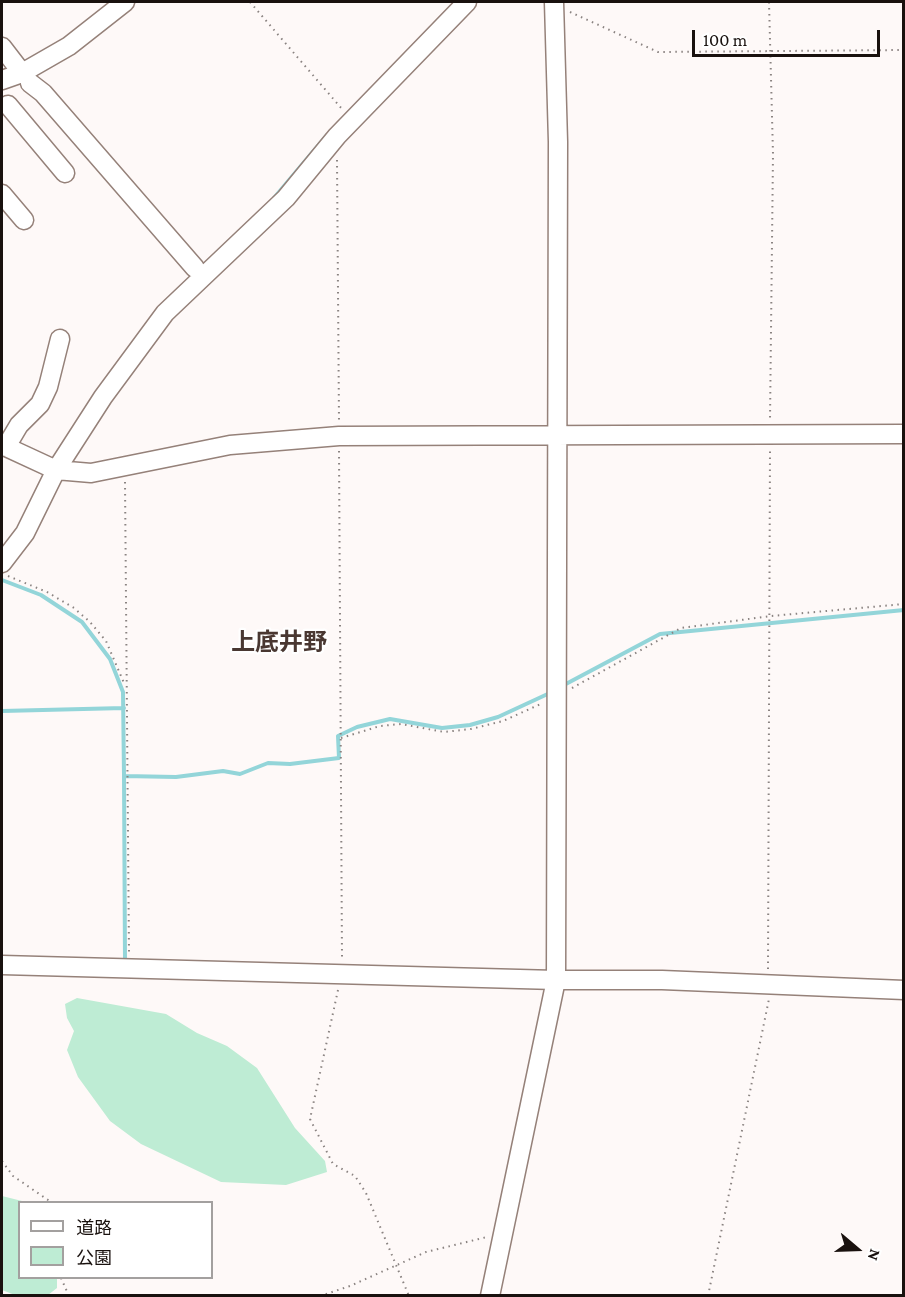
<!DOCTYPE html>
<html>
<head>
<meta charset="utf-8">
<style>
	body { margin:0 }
	#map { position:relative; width:905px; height:1297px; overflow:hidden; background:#fef9f8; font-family:"Crimson Pro","Noto Sans JP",serif }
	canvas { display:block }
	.frame { position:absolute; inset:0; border:3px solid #19110e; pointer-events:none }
	.legend { position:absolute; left:18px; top:1201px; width:195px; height:78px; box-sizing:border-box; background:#fff; border:2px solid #a3a09f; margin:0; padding:8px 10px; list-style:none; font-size:18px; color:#19110e }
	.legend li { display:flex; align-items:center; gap:12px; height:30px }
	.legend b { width:30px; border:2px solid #a3a09f }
	.north { position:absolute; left:827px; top:1219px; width:60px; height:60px; -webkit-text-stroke:4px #fff; paint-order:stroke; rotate:109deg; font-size:16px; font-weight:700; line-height:24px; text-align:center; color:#19110e }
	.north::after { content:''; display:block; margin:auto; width:21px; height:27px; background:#19110e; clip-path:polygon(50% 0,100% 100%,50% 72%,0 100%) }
	.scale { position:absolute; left:692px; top:30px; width:188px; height:27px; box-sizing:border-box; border:3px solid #19110e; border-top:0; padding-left:8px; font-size:18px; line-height:21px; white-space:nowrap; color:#19110e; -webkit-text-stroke:4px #fff; paint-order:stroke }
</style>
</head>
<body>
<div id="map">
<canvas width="905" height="1297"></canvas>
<div class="frame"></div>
<ul class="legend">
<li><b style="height:8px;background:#fff"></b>道路</li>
<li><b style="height:16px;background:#beecd4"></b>公園</li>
</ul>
<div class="north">N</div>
<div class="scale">100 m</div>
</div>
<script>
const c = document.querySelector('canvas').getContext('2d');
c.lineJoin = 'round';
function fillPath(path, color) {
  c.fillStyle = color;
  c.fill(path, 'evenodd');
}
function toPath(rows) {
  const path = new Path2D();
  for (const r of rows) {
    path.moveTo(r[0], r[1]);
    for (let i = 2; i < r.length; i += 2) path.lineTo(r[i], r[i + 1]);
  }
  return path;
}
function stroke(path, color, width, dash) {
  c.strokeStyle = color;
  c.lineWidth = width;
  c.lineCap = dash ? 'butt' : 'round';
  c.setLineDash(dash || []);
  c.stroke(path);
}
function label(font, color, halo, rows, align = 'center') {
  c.font = font + ' "Crimson Pro","Noto Sans JP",serif';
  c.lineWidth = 4.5;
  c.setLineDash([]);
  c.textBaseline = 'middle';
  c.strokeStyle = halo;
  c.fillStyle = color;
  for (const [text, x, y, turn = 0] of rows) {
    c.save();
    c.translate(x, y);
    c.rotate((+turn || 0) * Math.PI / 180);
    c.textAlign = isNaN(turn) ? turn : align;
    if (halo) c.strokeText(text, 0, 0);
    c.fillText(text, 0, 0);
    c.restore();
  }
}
const green = toPath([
	[77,998,166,1014,197,1033,227,1046,257,1068,295,1128,325,1161,327,1172,286,1185,221,1182,141,1144,110,1121,78,1077,67,1050,74,1031,67,1018,65,1004],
	[2,1196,26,1202,20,1202,20,1278,57,1278,57,1288,48,1295,15,1295,2,1290]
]);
const stream = toPath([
	[274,198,327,135],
	[2,580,41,595,82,622,110,659,123,692,124,776,176,777,223,771,240,774,268,763,290,764,339,758,338,736,357,727,390,719,442,728,470,725,498,717,552,692],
	[564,685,660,634,904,610],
	[2,711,124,708],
	[124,776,125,962]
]);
const path = toPath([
	[250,2,342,109],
	[769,2,773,154,770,420],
	[570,12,658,52,904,50],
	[337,160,339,421],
	[339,451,342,958],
	[125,482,129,952],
	[8,576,47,592,74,608,90,622,106,641,124,683],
	[572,688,681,628,771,616,904,604],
	[341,738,380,726,401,724,444,732,471,729,503,721,543,703],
	[768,969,770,450],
	[338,990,310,1119,333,1164,355,1176,366,1193,409,1296],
	[2,1161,13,1176,51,1202],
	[61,1278,69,1296],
	[320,1296,350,1286,426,1252,487,1237],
	[708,1296,769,999]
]);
const minor = toPath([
	[2,47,22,73],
	[2,80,22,73,69,46,125,2],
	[30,83,43,93,195,268],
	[8,105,65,173],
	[2,194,24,220],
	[2,445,56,470,91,473,230,445,339,436,904,434],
	[6,447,19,425,40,404,48,387,60,339],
	[2,563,25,533,56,470,103,397,165,313,286,198,337,136,467,2],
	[2,965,556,980,662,980,904,990],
	[490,1296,556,980,558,142,554,2]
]);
const quarterNames = [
	["上底井野",279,643]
];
fillPath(green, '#beecd4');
stroke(stream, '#93d5d9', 4);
stroke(minor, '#958179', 21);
stroke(path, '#8a8381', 2, [1.5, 4.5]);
stroke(minor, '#fff', 18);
label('bold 24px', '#493731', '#fff', quarterNames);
</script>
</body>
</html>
